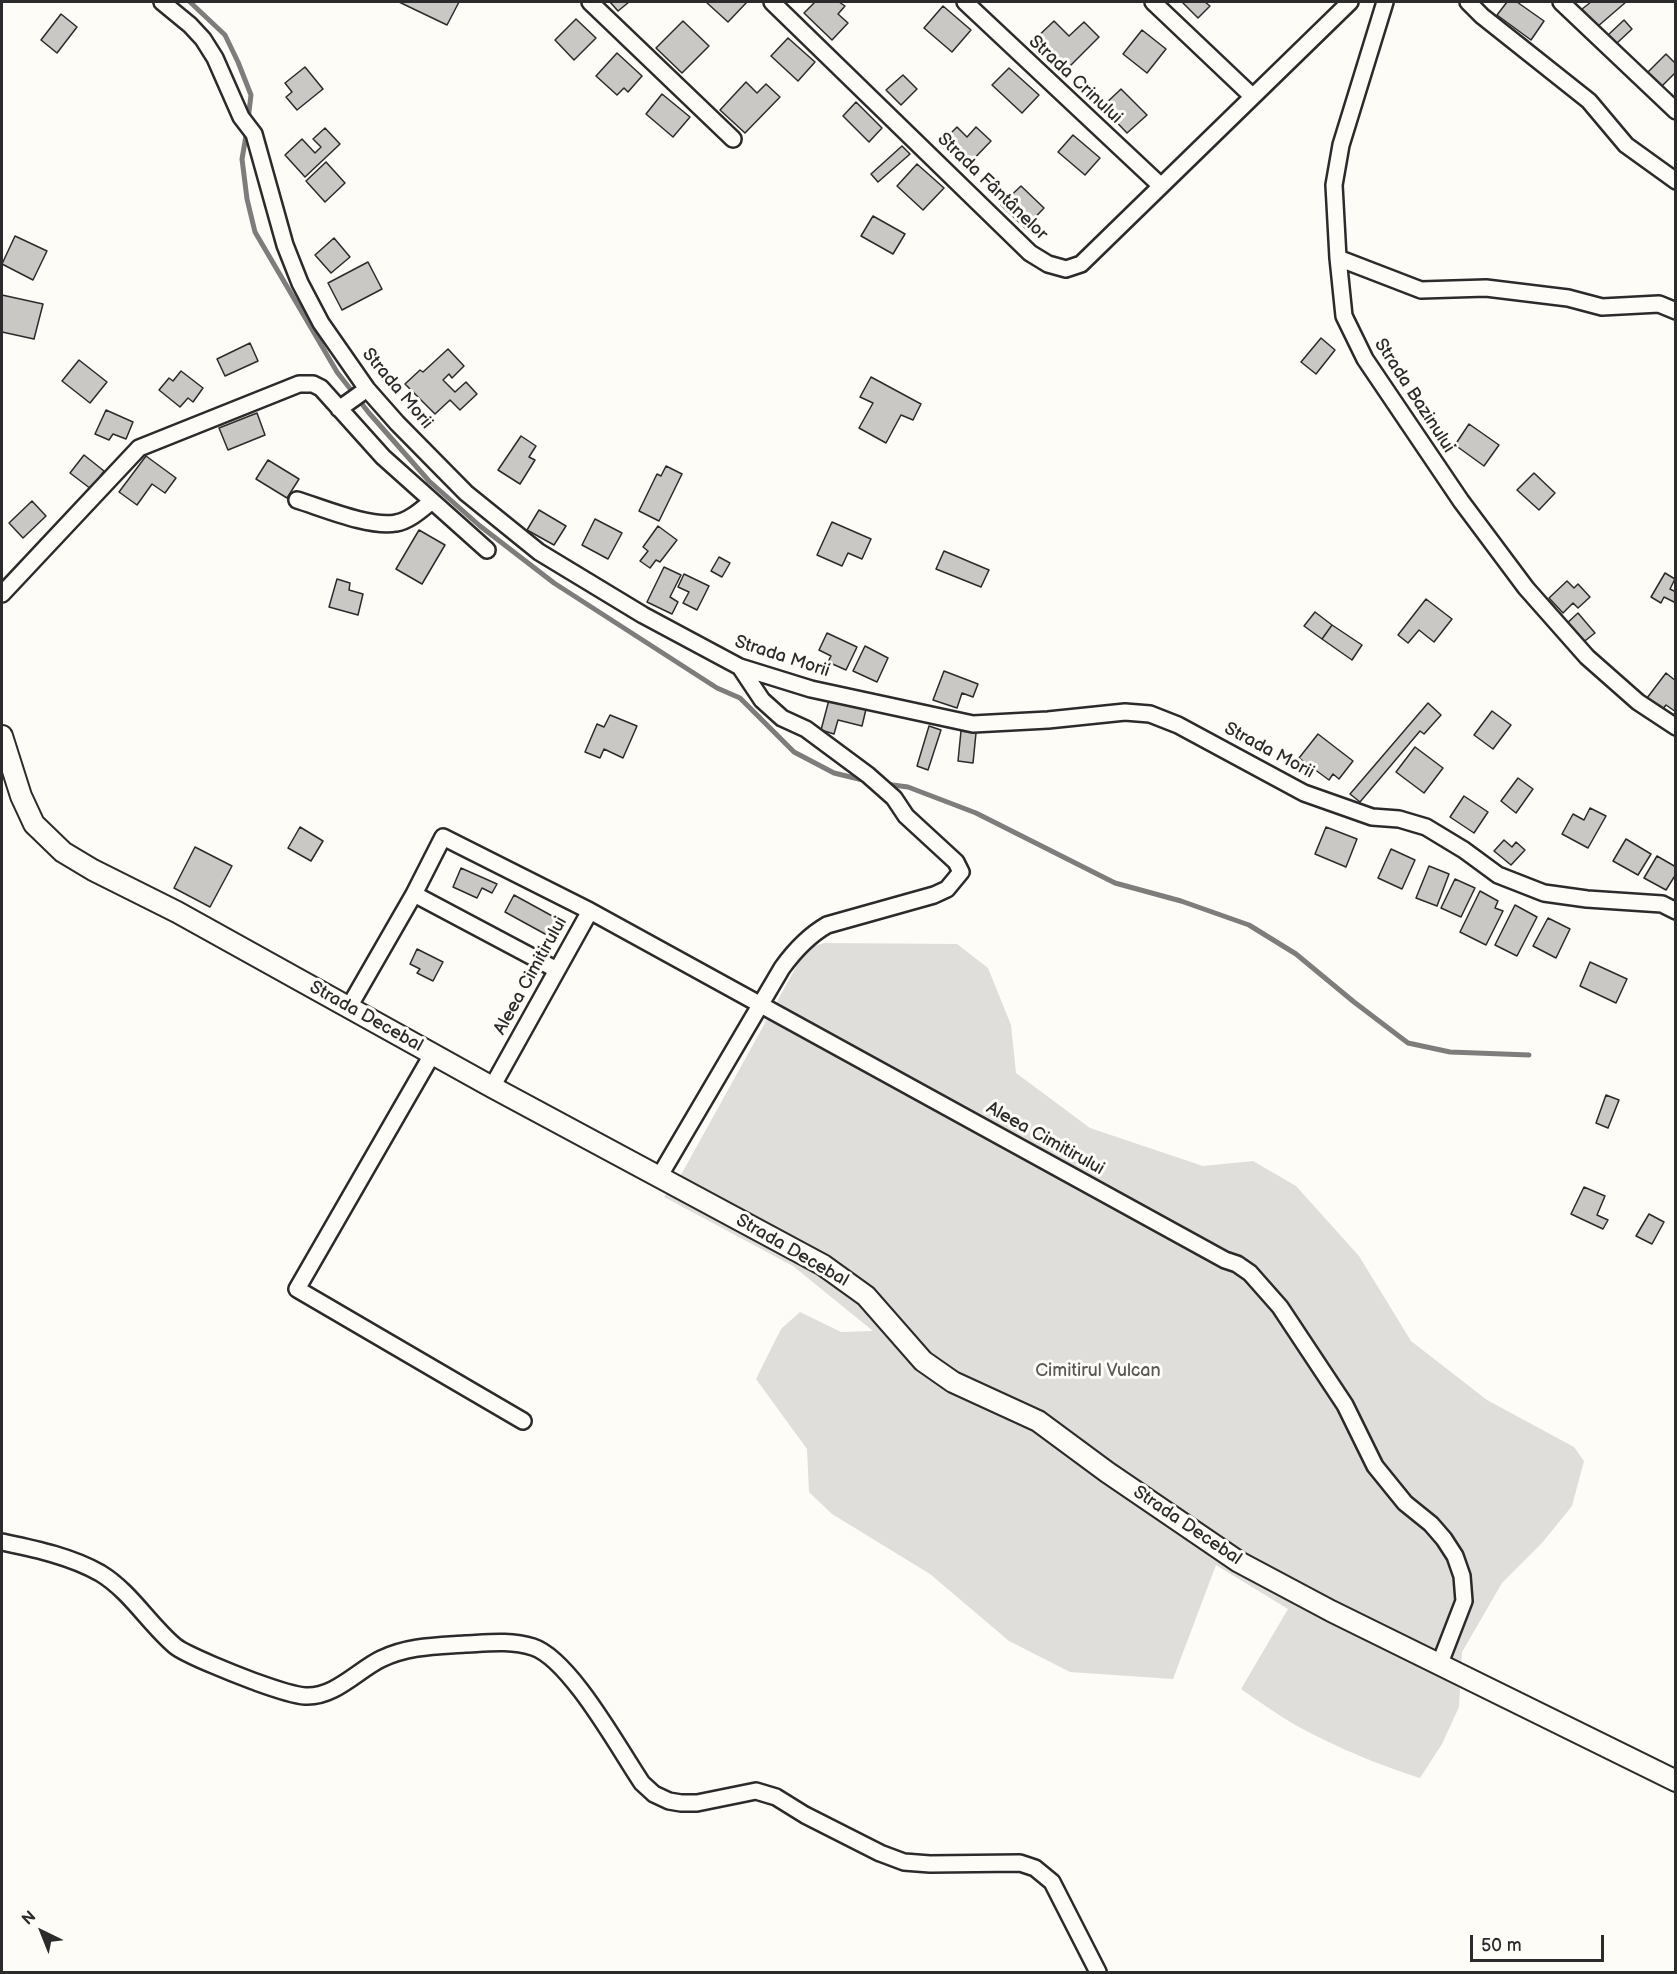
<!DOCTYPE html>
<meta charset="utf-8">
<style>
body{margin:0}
#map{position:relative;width:1677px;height:1974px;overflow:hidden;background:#fdfcf7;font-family:"Balsamiq Sans",sans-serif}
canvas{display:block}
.frame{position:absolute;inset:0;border:3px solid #2b2b2b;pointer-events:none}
.north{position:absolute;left:12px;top:1902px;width:60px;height:60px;-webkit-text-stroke:4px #fdfcf7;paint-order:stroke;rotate:317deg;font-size:16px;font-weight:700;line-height:24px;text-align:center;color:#2b2b2b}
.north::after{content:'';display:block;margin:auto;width:21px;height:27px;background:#2b2b2b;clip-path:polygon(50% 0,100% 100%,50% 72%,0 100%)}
.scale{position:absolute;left:1470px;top:1935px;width:134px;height:27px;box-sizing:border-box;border:3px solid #2b2b2b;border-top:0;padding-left:8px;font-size:18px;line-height:21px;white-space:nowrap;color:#2b2b2b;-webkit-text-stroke:4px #fdfcf7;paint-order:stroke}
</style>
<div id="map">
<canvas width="1677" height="1974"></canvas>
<div class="frame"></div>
<div class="north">N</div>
<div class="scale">50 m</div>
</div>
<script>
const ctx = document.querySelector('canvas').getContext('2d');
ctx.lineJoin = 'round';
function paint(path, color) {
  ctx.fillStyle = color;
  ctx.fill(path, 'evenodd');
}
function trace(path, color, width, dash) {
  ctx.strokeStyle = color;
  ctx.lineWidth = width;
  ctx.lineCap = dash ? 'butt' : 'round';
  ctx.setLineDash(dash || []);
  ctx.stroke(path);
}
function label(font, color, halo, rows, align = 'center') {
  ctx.font = font + ' "Balsamiq Sans",sans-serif';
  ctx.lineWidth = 6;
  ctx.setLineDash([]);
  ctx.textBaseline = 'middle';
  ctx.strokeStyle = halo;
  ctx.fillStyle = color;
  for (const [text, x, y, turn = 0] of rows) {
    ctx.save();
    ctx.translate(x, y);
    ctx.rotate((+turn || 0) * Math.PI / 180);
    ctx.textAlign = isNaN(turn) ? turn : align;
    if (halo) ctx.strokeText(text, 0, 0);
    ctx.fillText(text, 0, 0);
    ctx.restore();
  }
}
paint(new Path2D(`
 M824,943L957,944L988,968L1011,1025L1016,1073L1090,1128L1203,1166L1253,1161L1296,1186L1359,1256L1411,1341L1487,1400L1574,1447L1584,1461L1572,1506L1542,1543L1502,1583L1462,1652L1459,1707L1442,1744L1420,1778C1379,1765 1338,1748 1299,1727C1279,1716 1260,1702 1241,1689L1288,1609L1216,1565L1173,1679L1070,1672L1009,1641L930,1574L832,1514L809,1492L807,1449L756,1379L781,1329L800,1312L841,1332L873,1331L793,1266L664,1197L682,1173L806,949Z`), '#dfdeda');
trace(new Path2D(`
 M190,2L225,35L238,62L251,95L248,120
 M247,130L242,159L247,199L255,232L337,372L369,413L429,481L480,526L554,583L717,688L740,698L794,752L834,773L867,781
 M885,784L908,787L976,813L1115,883L1181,901L1249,925L1296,954L1354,1002L1408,1043L1450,1052L1529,1055`), '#7e7d7b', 5);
const building = new Path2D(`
 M399,2H459L447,25Z
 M610,2H629L618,11Z
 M706,2H747L728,22Z
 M815,2H839L845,6L838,14L848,23L832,40L804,13Z
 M1182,2H1205L1210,6L1198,18Z
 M1507,2H1517L1544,21L1531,40L1497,15Z
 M1591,2H1626L1597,27L1582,9Z
 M943,6L971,30L952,52L924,28Z
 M61,14L77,27L57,53L41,40Z
 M576,19L596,38L574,60L555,40Z
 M1624,20L1632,29L1616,44L1608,35Z
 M683,21L709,46L682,73L656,48Z
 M1054,21L1069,36L1084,22L1099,37L1064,72L1033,41Z
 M1142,30L1166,49L1147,73L1123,54Z
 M788,38L815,62L798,81L771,56Z
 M617,53L642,76L628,92L624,88L617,95L596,76Z
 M1666,54L1676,64V72L1660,88L1646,74Z
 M305,67L323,89L297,110L286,97L292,92L285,83Z
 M1009,68L1039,95L1022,113L992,85Z
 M903,75L917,89L901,105L886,90Z
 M746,82L757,93L766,84L780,97L745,133L720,110Z
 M1121,89L1147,115L1127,133L1102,107Z
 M662,94L690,117L673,137L646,114Z
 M856,102L882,128L869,142L843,116Z
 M957,127L967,137L976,127L991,141L965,168L940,144Z
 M325,128L340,144L305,177L285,155L302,139L315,153L321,147L313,139Z
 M1073,135L1100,158L1085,175L1058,152Z
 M902,146L910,154L878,182L871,174Z
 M326,162L345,183L325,202L306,181Z
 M917,164L944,188L923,210L897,186Z
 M1021,186L1044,208L1025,228L1001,205Z
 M873,216L905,234L893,254L861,236Z
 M15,236L47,251L33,280L2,264Z
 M334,238L350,257L331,273L315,255Z
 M368,262L382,289L342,310L328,283Z
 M2,295L43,304L34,339L2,332Z
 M1321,338L1335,350L1316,374L1301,362Z
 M250,343L258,361L225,376L217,359Z
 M448,349L464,366L452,378L449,374L443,380L455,392L466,382L477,394L460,410L450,400L435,414L405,384L420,370L423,372Z
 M79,360L107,382L90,403L62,381Z
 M181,371L203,388L193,402L188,398L180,407L159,390L169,378L173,381Z
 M871,377L921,404L913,420L901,415L886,443L859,428L873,403L860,397Z
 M106,410L133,422L126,439L113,434L109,440L95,434Z
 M257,413L265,435L228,450L219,428Z
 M1469,424L1499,445L1484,466L1455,445Z
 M521,436L536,446L529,457L535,460L520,484L498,470Z
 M84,455L104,471L91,489L70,473Z
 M146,456L176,478L165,493L152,484L137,505L119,492Z
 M268,460L299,479L287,498L256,479Z
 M666,466L682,474L659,521L639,511L657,474L661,476Z
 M1534,473L1555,493L1539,510L1517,490Z
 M32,501L46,516L23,538L9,523Z
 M539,510L566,526L554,545L527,530Z
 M595,519L622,533L608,559L582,545Z
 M832,522L871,539L862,559L848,553L842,566L817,555Z
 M658,526L677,540L660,562L656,560L650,568L640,561L648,551L643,547Z
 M419,530L445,545L422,584L396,569Z
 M944,551L989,570L981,587L936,569Z
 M719,557L730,563L722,577L711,571Z
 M664,567L681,575L670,597L678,602L672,614L647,602Z
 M1665,573L1675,579L1670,589L1676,592V603L1664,597L1661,603L1651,597Z
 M684,574L709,586L697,610L683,603L689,592L678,587Z
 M337,579L350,583L349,590L363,594L358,615L329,607Z
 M1567,581L1574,588L1578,584L1590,597L1578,608L1573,603L1563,613L1549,598Z
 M1426,599L1452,619L1434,642L1419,630L1408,643L1398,635Z
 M1315,612L1332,625L1322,639L1304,626Z
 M1578,613L1595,633L1581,644L1565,625Z
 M1332,625L1362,645L1352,660L1322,639Z
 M827,633L857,647L846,670L828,662L831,656L819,650Z
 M865,646L888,658L877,682L853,671Z
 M944,671L978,684L973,697L962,693L957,708L933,700Z
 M1666,673L1676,681V712L1666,705L1662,710L1647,698Z
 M830,696L867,705L862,726L838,720L834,734L821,730Z
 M1428,703L1441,715L1424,734L1420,731L1360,802L1350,794Z
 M1492,711L1511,725L1493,749L1474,735Z
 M610,715L637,726L623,758L604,749L600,758L585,752L597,724L604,727Z
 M929,726L941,730L928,770L917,766Z
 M961,731L976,733L973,763L958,761Z
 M1318,734L1353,761L1339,779L1333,774L1329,780L1299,758Z
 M1415,747L1443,768L1424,793L1396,772Z
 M1518,778L1533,789L1516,813L1501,801Z
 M1464,796L1488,812L1474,833L1450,817Z
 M1590,808L1606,816L1588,848L1562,834L1573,814L1584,820Z
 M300,827L323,841L311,861L288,848Z
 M1326,827L1357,839L1346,867L1315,854Z
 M1626,839L1651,854L1638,875L1613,861Z
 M1504,840L1512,847L1516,842L1525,850L1511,865L1494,851Z
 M195,847L232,866L210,907L174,888Z
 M1391,849L1415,860L1402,889L1378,878Z
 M1657,856L1676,867V874L1666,890L1644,878Z
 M1429,866L1449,874L1437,906L1416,898Z
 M461,868L497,884L492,893L482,888L477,898L453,887Z
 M1455,879L1475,888L1461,917L1441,908Z
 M1480,891L1498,901L1495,908L1503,911L1486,945L1460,932Z
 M514,895L565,923L556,940L505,912Z
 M1515,905L1537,917L1517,956L1495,945Z
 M1548,918L1570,929L1556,958L1533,946Z
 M417,949L443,962L433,981L417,973L420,969L410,964Z
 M1590,962L1627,979L1616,1003L1580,986Z
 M1606,1095L1619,1100L1608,1128L1596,1123Z
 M1584,1187L1605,1196L1597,1215L1608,1220L1603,1229L1571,1214Z
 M1649,1214L1664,1222L1652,1244L1636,1236Z`);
paint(building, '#c9c8c4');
trace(building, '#2b2b2b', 1.5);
const minor = new Path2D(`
 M162,2L190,25L203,39L215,58L241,117L254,134L285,245L300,283L321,323L367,389L397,423L466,493L539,552L643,615L740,667L811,689L973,724L1048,720L1125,712L1150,714L1178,725L1304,793L1372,817L1399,819L1426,827L1464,850L1498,875L1544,893L1587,899L1662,904L1676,911
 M590,2L733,139
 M772,2L1030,253L1048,264L1066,269L1081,264L1350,2
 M965,2L1160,185
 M1153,2L1252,96
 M1385,2L1341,145L1334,185L1338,258L1344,316L1365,359L1461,501L1526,588L1587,657L1638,702L1676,727
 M1468,2L1482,16L1589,101L1626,145L1676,181
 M1561,2L1676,111
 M1338,258L1421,290L1486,288L1568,298L1602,307L1659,304L1676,311
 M339,409L367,389
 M297,500C323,508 370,528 396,523C409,521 421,510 432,501
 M2,594L139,448L299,384H313L321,388L383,457L487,550
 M414,894L443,837L590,911
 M349,1007L414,894L557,970
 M433,1053L297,1289L523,1421
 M492,1087L590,911L1225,1260L1237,1264L1250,1273L1280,1307L1345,1405L1375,1466L1405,1503L1431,1524L1444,1539L1455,1556L1462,1576L1464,1601L1440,1663
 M659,1177L782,968C795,950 808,936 827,925L934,895L947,889L961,872L956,862L906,816L894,798L868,775L806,729L782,718L762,700L740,667
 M2,1542C35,1549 70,1556 100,1573C130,1591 149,1624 175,1646C186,1655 237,1675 253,1681C267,1686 291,1695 305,1696C334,1698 358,1670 381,1659C408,1646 436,1646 465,1644C487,1643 511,1640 533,1647C570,1659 619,1749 642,1783L654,1794L669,1801L681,1803H697L756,1791L776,1797L805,1815L880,1853L904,1862L930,1864L1020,1863L1035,1868L1052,1882L1098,1972`);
const tertiary = new Path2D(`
 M2,736L21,796L34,824L63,852L93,870L177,912L492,1087L823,1265L866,1296L923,1361L953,1382L1038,1421L1107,1472L1239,1562L1331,1611L1676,1781`);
trace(minor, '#2b2b2b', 20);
trace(tertiary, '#2b2b2b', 24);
trace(minor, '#fdfcf7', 15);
trace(tertiary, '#fdfcf7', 20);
label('18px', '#2b2b2b', '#fdfcf7', [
 ["Strada Crinului",1075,80,43],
 ["Strada Fântânelor",992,187,44],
 ["Strada Morii",397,389,50],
 ["Strada Bazinului",1414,396,57],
 ["Strada Morii",782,657,18],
 ["Strada Morii",1269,751,28],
 ["Aleea Cimitirului",531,976,-61],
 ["Strada Decebal",366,1017,29],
 ["Aleea Cimitirului",1045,1139,29],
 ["Strada Decebal",792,1251,30],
 ["Strada Decebal",1187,1526,34]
]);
label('18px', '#585857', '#fdfcf7', [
 ["Cimitirul Vulcan",1098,1371]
]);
</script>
